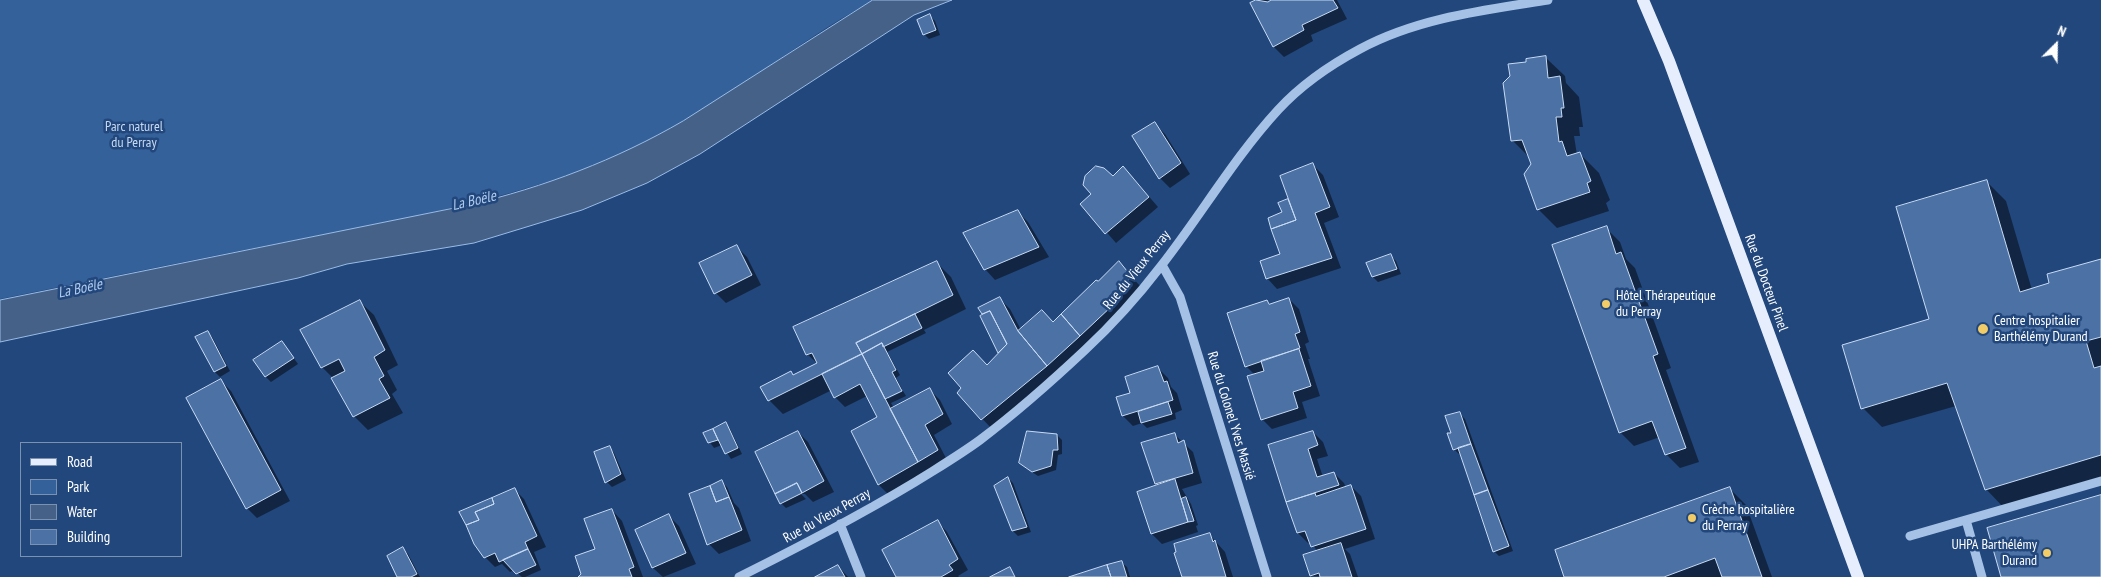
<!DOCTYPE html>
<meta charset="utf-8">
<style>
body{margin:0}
#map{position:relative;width:2101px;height:577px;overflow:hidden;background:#22477c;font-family:"PT Sans Narrow",sans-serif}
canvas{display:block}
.legend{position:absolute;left:20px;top:442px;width:162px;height:115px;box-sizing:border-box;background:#22477c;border:1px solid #7a91b0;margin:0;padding:6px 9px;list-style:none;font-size:15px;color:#fff}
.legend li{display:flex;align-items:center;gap:10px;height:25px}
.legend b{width:25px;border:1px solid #7a91b0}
.north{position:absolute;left:2031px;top:20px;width:50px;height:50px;-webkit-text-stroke:4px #22477c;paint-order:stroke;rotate:23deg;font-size:14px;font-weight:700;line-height:20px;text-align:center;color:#fff}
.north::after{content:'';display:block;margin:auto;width:18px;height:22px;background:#fff;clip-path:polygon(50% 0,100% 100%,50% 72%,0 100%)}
</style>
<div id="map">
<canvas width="2101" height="577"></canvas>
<ul class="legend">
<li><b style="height:6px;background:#e6eefd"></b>Road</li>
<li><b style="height:14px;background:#35619a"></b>Park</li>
<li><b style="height:14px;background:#456188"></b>Water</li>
<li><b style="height:14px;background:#4b71a5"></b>Building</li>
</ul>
<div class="north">N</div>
</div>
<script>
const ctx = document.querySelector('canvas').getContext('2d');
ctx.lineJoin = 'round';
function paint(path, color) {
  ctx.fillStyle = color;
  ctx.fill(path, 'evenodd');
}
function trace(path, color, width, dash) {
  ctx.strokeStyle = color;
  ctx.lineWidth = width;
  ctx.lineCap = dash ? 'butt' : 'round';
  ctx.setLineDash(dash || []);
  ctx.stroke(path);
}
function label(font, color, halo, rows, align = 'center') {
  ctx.font = font + ' "PT Sans Narrow",sans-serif';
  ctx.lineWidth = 5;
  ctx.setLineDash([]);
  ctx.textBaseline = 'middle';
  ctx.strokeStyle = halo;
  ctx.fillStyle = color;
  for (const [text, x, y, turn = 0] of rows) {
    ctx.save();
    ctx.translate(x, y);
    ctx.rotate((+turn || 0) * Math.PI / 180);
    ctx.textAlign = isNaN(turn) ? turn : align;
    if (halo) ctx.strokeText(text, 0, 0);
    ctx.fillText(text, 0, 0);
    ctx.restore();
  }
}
paint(new Path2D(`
 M0,0H874C783,49 705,121 608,160C506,201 399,220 290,241C193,260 97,279 0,299Z`), '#35619a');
const water = new Path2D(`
 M873,0H952L914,15L700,154L647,183L582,210L474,243L347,264L298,278L0,342V300L469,205C544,187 616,160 683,121Z`);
paint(water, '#456188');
trace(water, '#99bce7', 1);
paint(new Path2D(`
 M1258,0H1267L1270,2L1274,0H1337L1347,19L1311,35L1313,41L1284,57L1274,47L1251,3Z
 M930,16L935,21L940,35L929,39L924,34Z
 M1545,57L1565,76L1566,83L1579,97L1583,127H1579L1580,136H1574L1577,155L1580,154L1599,173L1610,200L1606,203L1609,211L1557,228L1538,209L1530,158L1513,141L1528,63Z
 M1155,124L1165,134L1190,174L1170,188L1160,178Z
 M1313,165L1323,175L1339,217L1324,223L1341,268L1277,289L1267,278L1282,254L1284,213L1280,203L1290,199Z
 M1113,178H1133L1158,207L1116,243L1082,204Z
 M1987,182L2006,201L2032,290L2051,284L2101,260V480L2005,509L1986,489L1956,406L1882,427L1863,408L1931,320Z
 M1018,212L1028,222L1049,257L995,280L985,269Z
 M1606,228L1620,242L1626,259L1635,268L1671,368L1666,370L1699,462L1680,468L1666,454L1660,437L1634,446L1620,432Z
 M737,247L747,257L761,285L726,303L716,293Z
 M1391,256L1396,261L1401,274L1378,282L1373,277Z
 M937,263L951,277L966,309L924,330L926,333L887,352L900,375L896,378L902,389L888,396V399L903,391L906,396L891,403L894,408L930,390L940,400L952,424L934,435L947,460L889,495L879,485L853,431L878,418L867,396L845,407L835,397L832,390L783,414L769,400L794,376L818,364L807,354Z
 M1119,263L1141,287L1124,314L992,429L958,393L1000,353L982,316L985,315L980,308L1000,299L1010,309L1021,330L1053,323Z
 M1289,299L1299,309L1309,342L1305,344L1310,359H1308L1320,396L1302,402L1307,418L1272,429L1262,419L1255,375L1246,366L1267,301L1271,305Z
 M360,302L374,315L398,365L387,371L397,390L392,394L403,413L368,430L354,416L333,378L322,367Z
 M207,332L212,337L230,371L220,377L215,372L197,338Z
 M282,342L298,364L271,382L266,377Z
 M1158,368L1168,378L1171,387L1177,393L1182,410L1175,413L1176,419L1147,428L1142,423L1133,426L1123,416Z
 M221,381L231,391L290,501L257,518L247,508Z
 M1460,414L1465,419L1513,551L1499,556L1494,551L1461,453L1459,454L1454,449L1453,433Z
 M725,424L730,429L742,454L731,459L722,445L714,448L704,434Z
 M798,432L808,442L834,492L813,502L805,494H801L806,499L786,508L781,503Z
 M1313,432L1323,442L1328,456L1317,459L1323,477L1334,473L1344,483L1346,488L1351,486L1361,496L1375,539L1345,549L1350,554L1358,577L1311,576L1317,551L1311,542L1308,543L1298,533L1270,446Z
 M1174,434L1193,452L1202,483L1182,489L1191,504L1198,525L1196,526L1198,532L1162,544L1152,534L1138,492L1158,486L1156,483Z
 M1057,435L1062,440V454L1058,455L1056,470L1038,476L1026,468Z
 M609,448L614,453L626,480L612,487L607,482Z
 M1008,478L1013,483L1031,532L1018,536L1013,531L995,487Z
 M722,482L727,487L734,503L739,508L751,541L719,554L709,544Z
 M1729,488L1746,505L1772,577H1566Z
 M514,489L524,499L546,547L534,552L541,570L525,577H522L514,570L510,572L502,564L495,567L485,557Z
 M612,510L622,521L643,577H579L583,575L597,550Z
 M669,516L679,526L696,564L663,577L653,568L637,530Z
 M937,521L947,532L968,570L958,576L959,577H898Z
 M1209,534L1225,552L1233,577H1183Z
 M403,549L408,554L420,577H399Z
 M1121,562L1127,567L1130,577H1074Z
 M838,566L848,577H818Z`), '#0007');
const building = new Path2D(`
 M1256,0L1268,2L1271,0H1333L1338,8L1302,25L1304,30L1273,47L1250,3Z
 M930,14L936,30L923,35L917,20Z
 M1546,56L1548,78L1560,76L1564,108H1561L1562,117H1556L1559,142L1562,141L1567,156L1580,152L1591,181L1587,183L1590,192L1537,210L1524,174L1531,164L1522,140L1511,141L1503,83L1510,76L1508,64L1526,62V59Z
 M1155,122L1181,163L1159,179L1132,136Z
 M1313,163L1330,207L1315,213L1332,258L1266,279L1260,261L1280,254L1271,229L1296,220L1280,176Z
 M1096,166L1104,168L1113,176L1123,166L1149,197L1105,234L1080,204L1091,194L1083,185L1085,176Z
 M1987,180L2020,292L2049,283L2047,274L2101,259V337L2086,341L2094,368L2101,366V455L1985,490L1947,383L1861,409L1842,345L1929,319L1896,207Z
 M1288,199L1296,220L1271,229L1268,218L1282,212L1278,203Z
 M1018,210L1039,247L984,270L963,233Z
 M1607,226L1616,254L1621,252L1658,354L1653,356L1686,448L1665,455L1652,421L1619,433L1552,245Z
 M737,245L752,275L714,294L699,263Z
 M1391,254L1397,269L1372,277L1366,263Z
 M937,261L953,295L856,343L862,354L768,401L760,387L791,371L793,375L817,363L812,353L806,355L793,327Z
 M1119,261L1131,276L1114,304L1080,336L1061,314L1096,280L1098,281Z
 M1000,297L1018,331L1047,366L981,420L957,393L961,388L948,373L973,350L987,365L1007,344L990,311L982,314L978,308Z
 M1289,298L1300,332L1295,334L1300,348L1245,367L1227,313L1267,300L1269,304Z
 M360,300L385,350L374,357L384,376L379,379L390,398L353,417L331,378L345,371L339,359L321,368L300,330Z
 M1042,310L1053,322L1061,314L1080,336L1047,366L1018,331Z
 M990,311L1007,344L998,353L980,316Z
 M915,314L922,328L883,347L882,343L862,354L856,343Z
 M208,331L226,366L214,372L195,337Z
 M282,341L294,358L265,377L253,360Z
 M882,343L896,370L892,372L902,391L885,399L862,354Z
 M1299,349L1311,386L1293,392L1298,408L1261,420L1247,376L1264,371L1261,361Z
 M862,354L918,462L878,485L851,431L877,417L860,384L834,398L822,374Z
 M1158,366L1164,382L1167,381L1173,400L1122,416L1116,397L1130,393L1125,377Z
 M221,379L281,490L246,509L186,398Z
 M930,388L943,414L925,425L938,450L918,462L890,409Z
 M1168,402L1172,414L1141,423L1138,412Z
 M1460,412L1471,444L1453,450L1447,433H1451L1445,416Z
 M726,422L738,448L725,454L713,429Z
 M713,429L718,440L708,443L703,433Z
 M798,431L824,481L802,493L797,483L775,494L755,452Z
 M1027,431L1057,434L1058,450H1053L1051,466L1032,472L1019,463Z
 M1313,431L1318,445L1308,449L1317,477L1334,472L1339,485L1286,502L1268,445Z
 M1175,433L1178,443L1184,440L1193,473L1155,484L1141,443Z
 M1471,444L1488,490L1474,495L1458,448Z
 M610,446L621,474L605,483L594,452Z
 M1008,477L1027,527L1012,531L994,486Z
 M1175,479L1188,522L1151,534L1137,492Z
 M722,480L729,497L716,502L710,486Z
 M797,483L802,493L780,504L775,494Z
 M1351,485L1366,529L1311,547L1305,531L1297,533L1286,502L1315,493L1316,496Z
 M710,486L716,502L729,497L742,530L707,545L689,494Z
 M1730,487L1762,577H1722L1715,558L1664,577H1564L1555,550Z
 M515,488L537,536L525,542L528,549L499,562L495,553L484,558L474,544L466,525L479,520L475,512L494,504L492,498Z
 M1488,490L1509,546L1493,552L1474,495Z
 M2101,495V577H2001L1987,528Z
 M1186,497L1194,521L1188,522L1181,499Z
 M492,498L494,504L475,512L479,520L466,525L459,512Z
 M612,509L634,567L629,569L632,577H578L581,574L575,556L595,549L584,519Z
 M669,514L686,553L652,568L635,530Z
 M938,520L958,559L949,565L953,570L941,577H896L882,550Z
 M1210,533L1213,542L1215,540L1226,577H1182L1174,553L1176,552L1174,544Z
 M1341,543L1352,577H1320L1319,573L1310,576L1303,555Z
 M403,547L417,574L411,577H397L387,556Z
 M528,549L536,565L516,574L503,560Z
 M1122,561L1127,577H1111L1107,565Z
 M838,565L845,577H815Z
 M1107,565L1111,577H1069Z
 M1010,567L1015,577H990Z`);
paint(building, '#4b71a5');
trace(building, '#c8dbf4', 1);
trace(new Path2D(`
 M1162,265L1180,297L1267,577
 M1966,520L1982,577
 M840,524L861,577
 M1910,536L2101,481
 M739,577C805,544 871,510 933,471C949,461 965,451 980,440C1017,412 1052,381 1085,350C1113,324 1138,296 1161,266C1201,215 1234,158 1278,110C1301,85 1330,65 1360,49C1417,18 1485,10 1548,0`), '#a5c1e6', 9);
trace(new Path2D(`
 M1643,0L1669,61L1858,577`), '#e6eefd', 12);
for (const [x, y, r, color] of [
 [1606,304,5,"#f1cc67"],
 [1983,329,6,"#f1cc67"],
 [1692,518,5,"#f1cc67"],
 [2047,553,5,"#f1cc67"]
]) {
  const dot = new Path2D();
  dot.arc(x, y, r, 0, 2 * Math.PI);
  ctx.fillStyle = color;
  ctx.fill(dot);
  trace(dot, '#22477c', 2);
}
label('14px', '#c8dbf4', '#22477c', [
 ["Parc naturel",134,127],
 ["du Perray",134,143]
]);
label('14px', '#fff', '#22477c', [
 ["Rue du Vieux Perray",1137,270,-51],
 ["Rue du Docteur Pinel",1766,283,70],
 ["Rue du Colonel Yves Massié",1231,416,73],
 ["Rue du Vieux Perray",827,516,-29]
]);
label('14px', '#fff', '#22477c', [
 ["Hôtel Thérapeutique",1616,296],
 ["du Perray",1616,312],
 ["Centre hospitalier",1994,321],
 ["Barthélémy Durand",1994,337],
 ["Crèche hospitalière",1702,510],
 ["du Perray",1702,526],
 ["UHPA Barthélémy",2037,545,"right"],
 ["Durand",2037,561,"right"]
], 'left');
label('italic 15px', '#b0cbee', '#22477c', [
 ["La Boële",474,201,-13],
 ["La Boële",80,289,-12]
]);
</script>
